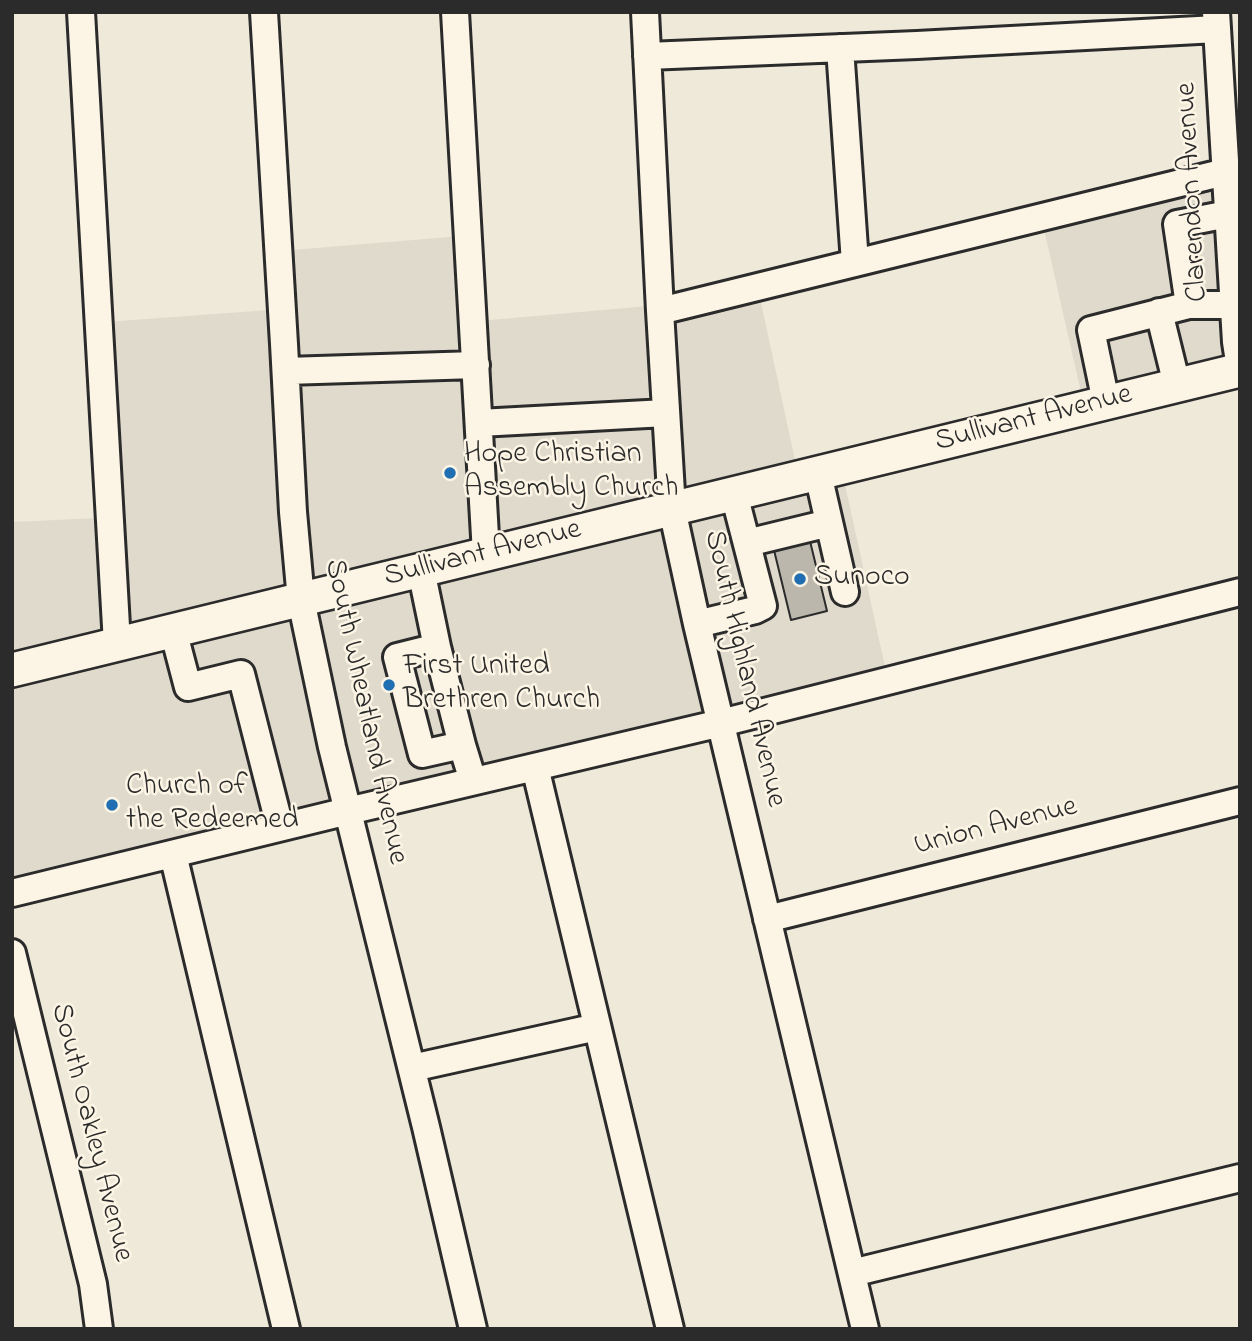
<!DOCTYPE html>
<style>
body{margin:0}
#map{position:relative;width:1252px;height:1341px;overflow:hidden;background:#efe9da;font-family:"Indie Flower",sans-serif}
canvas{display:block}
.frame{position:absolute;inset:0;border:14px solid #2b2b2b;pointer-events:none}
</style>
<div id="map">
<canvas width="1252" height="1341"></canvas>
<div class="frame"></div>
</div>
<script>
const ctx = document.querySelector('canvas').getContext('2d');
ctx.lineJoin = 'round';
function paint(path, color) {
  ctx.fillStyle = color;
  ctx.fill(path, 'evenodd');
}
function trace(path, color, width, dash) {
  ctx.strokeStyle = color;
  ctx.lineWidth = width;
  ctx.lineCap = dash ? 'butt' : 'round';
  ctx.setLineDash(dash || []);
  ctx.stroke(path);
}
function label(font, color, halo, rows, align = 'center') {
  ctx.font = font + ' "Indie Flower",sans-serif';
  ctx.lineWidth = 5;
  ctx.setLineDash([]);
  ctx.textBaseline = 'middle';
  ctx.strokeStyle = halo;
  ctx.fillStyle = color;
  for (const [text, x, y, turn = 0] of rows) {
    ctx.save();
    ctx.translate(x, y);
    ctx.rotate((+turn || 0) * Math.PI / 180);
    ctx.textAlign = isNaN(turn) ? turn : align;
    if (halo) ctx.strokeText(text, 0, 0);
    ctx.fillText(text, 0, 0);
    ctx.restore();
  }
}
paint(new Path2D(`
 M1240,151V366L1083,401L1043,225L1231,176L1230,152Z
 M474,235L479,321L648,306L757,284L798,474L840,462L889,685L12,903V522L99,518L92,323L269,310L267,252Z`), '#e0dacc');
const building = new Path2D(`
 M809,537L827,611L791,620L773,546Z`);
paint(building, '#bcb7ac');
trace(building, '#2b2b2b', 2);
const minor = new Path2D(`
 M81,12L117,644
 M264,12L284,344L293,512L301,600L332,747L426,1127L473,1329
 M455,12L486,554
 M645,12L660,311L672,509L697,624L865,1329
 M1216,12L1236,342L1240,368
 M840,48L855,263
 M647,56L917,45L1217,29
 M1228,214L1177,224L1189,305H1233
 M660,311L1225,172
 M1159,312L1177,385
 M286,371L476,365
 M1106,402L1091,330L1189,305
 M479,423L666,413
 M818,474L845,592
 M747,543L829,523
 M421,570L437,647L397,657L422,754L462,745L473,781
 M697,624L755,610L763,606L734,494
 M173,630L188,687L241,674L280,827
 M437,647L462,745
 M535,767L670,1329
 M173,854L286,1329
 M12,893L348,811L721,723L1240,592
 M767,919L1240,801
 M12,953L93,1284L99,1329
 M412,1068L597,1027
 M852,1273L1240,1178`);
const major = new Path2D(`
 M12,670L1240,370`);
trace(minor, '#2b2b2b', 32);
trace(major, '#2b2b2b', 38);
trace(minor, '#fcf5e5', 26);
trace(major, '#fcf5e5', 33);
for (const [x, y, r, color] of [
 [450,473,7,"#1f6fb2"],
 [800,579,7,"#1f6fb2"],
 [389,685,7,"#1f6fb2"],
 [112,805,7,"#1f6fb2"]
]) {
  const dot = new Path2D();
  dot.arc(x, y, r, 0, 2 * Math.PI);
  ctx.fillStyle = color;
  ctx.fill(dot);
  trace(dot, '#fcf5e5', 2.5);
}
label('30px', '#2b2b2b', '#fcf5e5', [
 ["Clarendon Avenue",1194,192,-93],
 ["Sullivant Avenue",1034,420,-14],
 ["Sullivant Avenue",483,555,-14],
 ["South Highland Avenue",743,669,77],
 ["South Wheatland Avenue",364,712,78],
 ["Union Avenue",996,828,-14],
 ["South Oakley Avenue",90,1133,76]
]);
label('30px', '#2b2b2b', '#fcf5e5', [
 ["Hope Christian",464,456],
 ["Assembly Church",464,490],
 ["Sunoco",814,579],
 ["First United",403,668],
 ["Brethren Church",403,702],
 ["Church of",126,788],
 ["the Redeemed",126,822]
], 'left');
</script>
